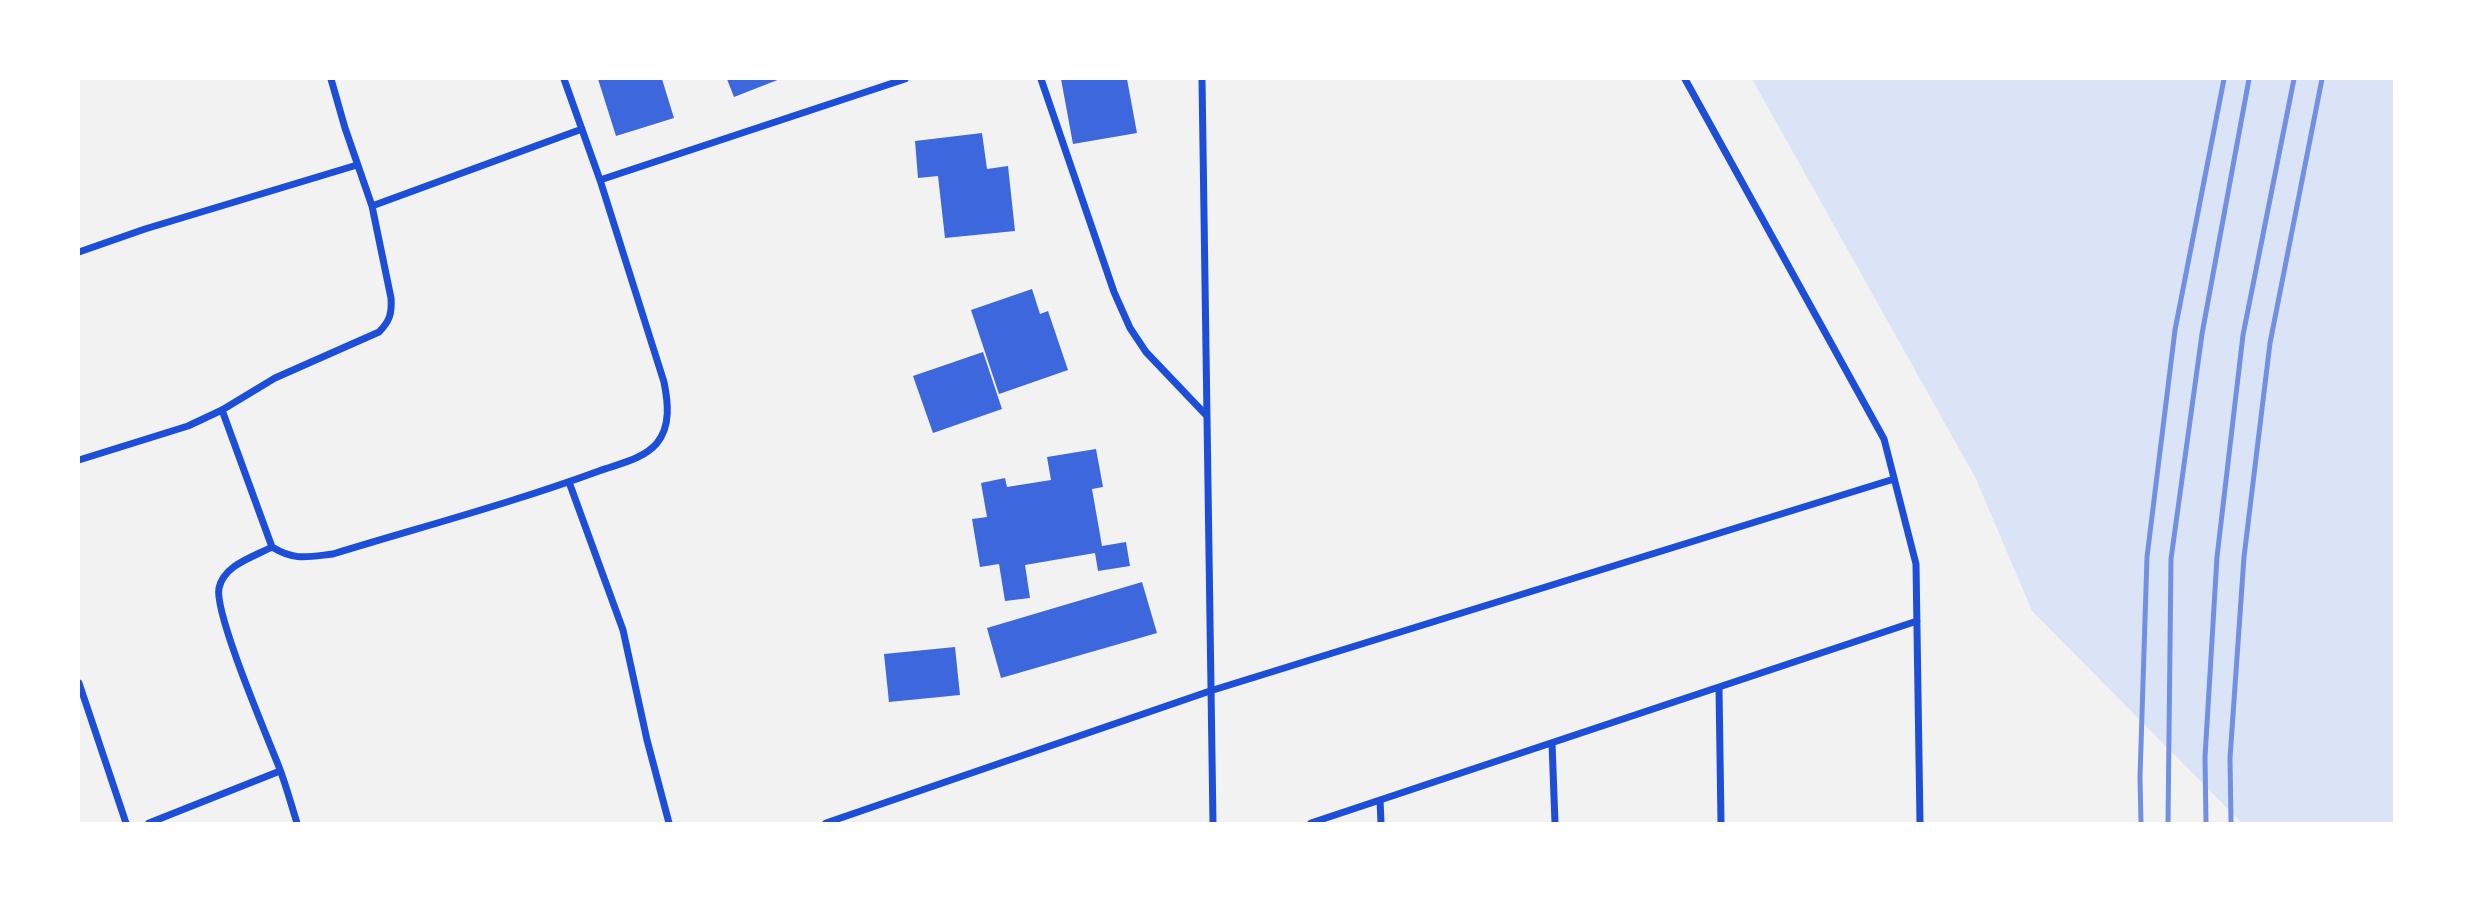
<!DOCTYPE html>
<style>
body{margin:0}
#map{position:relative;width:2473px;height:902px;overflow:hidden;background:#f2f2f2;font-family:Quicksand,sans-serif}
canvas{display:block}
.frame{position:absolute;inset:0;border:80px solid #fff;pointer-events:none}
</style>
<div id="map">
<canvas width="2473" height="902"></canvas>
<div class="frame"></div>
</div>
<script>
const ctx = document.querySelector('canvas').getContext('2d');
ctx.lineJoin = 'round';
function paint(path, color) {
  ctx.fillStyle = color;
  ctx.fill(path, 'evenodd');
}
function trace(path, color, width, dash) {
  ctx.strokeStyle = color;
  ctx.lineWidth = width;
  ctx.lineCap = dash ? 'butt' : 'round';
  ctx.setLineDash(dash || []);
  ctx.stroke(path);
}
paint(new Path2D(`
 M1752,79H2394V823H2242L2032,611L1976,479Z`), '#dbe4f7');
paint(new Path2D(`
 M598,79H662L674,118L616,136Z
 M727,79H780L734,97Z
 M1061,79H1127L1137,133L1073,144Z
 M982,133L987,169L1008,166L1015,231L945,238L938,176L918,178L915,141Z
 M1032,289L1040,314L1048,311L1068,370L999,394L971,310Z
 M983,352L1002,409L933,433L913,376Z
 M1096,449L1103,487L1092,489L1102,546L1126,542L1130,566L1098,571L1095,553L1025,565L1030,598L1005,601L999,564L980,567L972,519L987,517L981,483L1005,478L1007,487L1051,480L1047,457Z
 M1142,582L1157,633L1001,678L987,628Z
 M955,647L960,695L889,702L884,654Z`), '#3d67dc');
trace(new Path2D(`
 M1041,79L1114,292L1130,328L1146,352L1206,415
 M1202,79L1213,823
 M1685,79L1884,439L1916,564L1920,823
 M600,180L905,79
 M372,206L582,129
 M79,252L145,229L357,165
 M222,410L272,547C295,561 307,557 333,554C421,527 512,503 599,471C618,464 644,459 657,443C671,426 668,402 664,382L600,180L564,79
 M79,460L188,426L222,410L275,378L379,332C390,321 392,313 391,298L372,206L345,128L331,79
 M569,482L623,630L647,740L669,823
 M272,547C253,557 224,565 219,588C214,613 267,736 279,767C286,785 291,804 297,823
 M79,683L126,823
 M1719,687L1721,823
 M1552,743L1555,823
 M1380,800L1381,823
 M149,823L280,771
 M826,823L1210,691L1894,479
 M1311,823L1917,621`), '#1d4ed8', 7);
trace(new Path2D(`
 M2141,823L2140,777L2147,557L2175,330L2224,79
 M2168,823L2171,559L2202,334L2249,79
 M2206,823L2205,757L2217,557L2243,335L2294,79
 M2231,823L2230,758L2244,557L2270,343L2322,79`), '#7290e2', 5);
</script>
